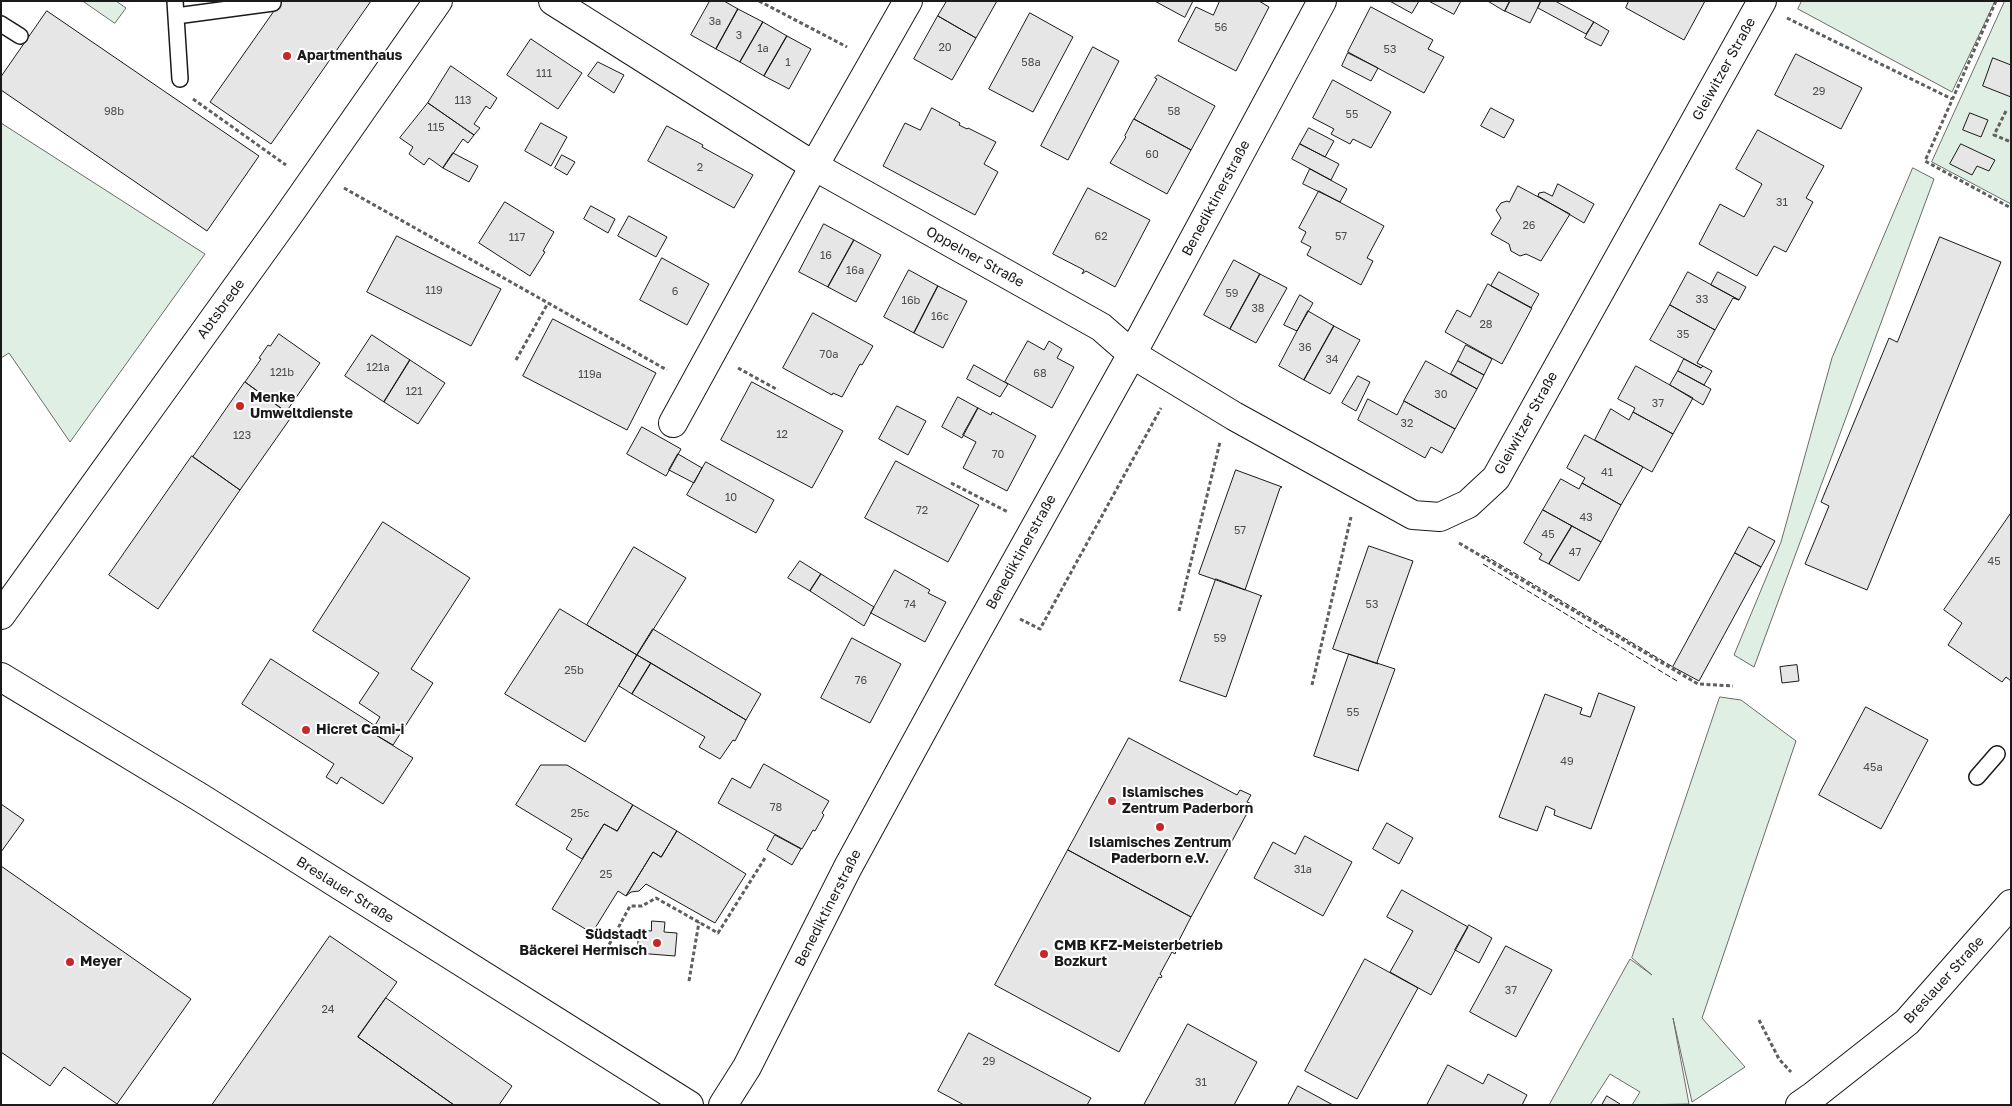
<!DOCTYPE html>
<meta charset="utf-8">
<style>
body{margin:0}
#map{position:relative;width:2012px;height:1106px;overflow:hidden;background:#fff;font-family:"Golos Text",sans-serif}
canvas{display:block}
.frame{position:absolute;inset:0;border:2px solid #1a1a1a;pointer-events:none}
</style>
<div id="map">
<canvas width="2012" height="1106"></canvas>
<div class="frame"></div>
</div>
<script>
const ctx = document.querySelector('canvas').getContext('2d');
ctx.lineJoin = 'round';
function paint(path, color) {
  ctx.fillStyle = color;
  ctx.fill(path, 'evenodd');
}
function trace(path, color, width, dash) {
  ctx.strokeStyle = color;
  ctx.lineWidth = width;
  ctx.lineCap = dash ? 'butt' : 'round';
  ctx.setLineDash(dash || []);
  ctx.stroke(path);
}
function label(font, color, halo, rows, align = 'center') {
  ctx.font = font + ' "Golos Text",sans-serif';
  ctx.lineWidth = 4;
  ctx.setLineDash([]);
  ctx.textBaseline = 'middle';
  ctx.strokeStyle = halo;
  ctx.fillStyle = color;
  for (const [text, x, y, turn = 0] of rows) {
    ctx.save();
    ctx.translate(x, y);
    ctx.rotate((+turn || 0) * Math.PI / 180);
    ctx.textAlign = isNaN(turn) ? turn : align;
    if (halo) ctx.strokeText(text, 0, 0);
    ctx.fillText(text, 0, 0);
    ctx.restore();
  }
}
const green = new Path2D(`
 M83,1H116L126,8L115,23Z
 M1802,1H1995L1952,92L1798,9Z
 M2005,1H2011V204L1932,162Z
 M1,123L205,254L70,442L9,353L1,358Z
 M1913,168L1934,179L1754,667L1734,655L1781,542L1832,358Z
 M1720,697L1741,700L1796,741L1702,1018L1745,1067L1692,1102L1673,1018L1689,1104L1632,1105L1640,1092L1610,1074L1590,1105H1549L1630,959L1652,975L1632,958Z`);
paint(green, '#e0efe3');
trace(green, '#6a6a6a', 1);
const building = new Path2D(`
 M273,1H371L271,144L210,102L274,11Z
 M710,1H724L738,9L716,49L691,35Z
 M947,1H997L976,38L938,16Z
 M1155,1H1193L1185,17Z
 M1220,1H1259L1269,7L1236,71L1178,41L1196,7L1213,15Z
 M1390,1H1419L1412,13Z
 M1429,1H1461L1454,14Z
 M1488,1H1510L1505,11Z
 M1510,1H1541L1530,23L1505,11Z
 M1541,1H1555L1594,22L1586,34L1538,8Z
 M1629,1H1705L1684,40L1626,8Z
 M1371,7L1433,40L1428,49L1444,57L1424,93L1348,52Z
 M738,9L763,22L740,62L716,49Z
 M47,11L259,156L207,231L1,90V77Z
 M1030,13L1073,37L1033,112L989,89Z
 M938,16L976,38L952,80L914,59Z
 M763,22L787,36L764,76L740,62Z
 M1594,22L1609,31L1601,46L1585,38Z
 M787,36L811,49L789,89L764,76Z
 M531,39L582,73L558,109L507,75Z
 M1093,47L1119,61L1068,160L1041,146Z
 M1348,53L1378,68L1371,81L1342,66Z
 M1796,54L1862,88L1841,129L1775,95Z
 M1993,58L2011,65V97L1983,86Z
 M598,62L624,75L614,93L588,76Z
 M451,66L497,98L490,109L486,106L474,124L480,128L474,135L428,103Z
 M1158,75L1215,106L1191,150L1134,119L1157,79L1155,78Z
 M1333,80L1391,112L1371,148L1353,139L1350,144L1331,134L1334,129L1313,118Z
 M428,103L474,135L468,143L463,139L443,168L429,158L424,165L409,154L413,147L400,138Z
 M932,108L960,123L959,125L967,129L968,128L996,142L984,164L998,172L975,215L883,166L905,123L920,130Z
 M1491,108L1514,120L1504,138L1481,126Z
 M1970,113L1988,120L1981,137L1963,130Z
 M1134,119L1191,150L1167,194L1110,163L1126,137L1125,136Z
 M541,123L567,137L551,166L525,151Z
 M667,126L703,145L702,147L753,175L734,208L648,161Z
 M1309,128L1334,141L1325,157L1300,144Z
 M1758,130L1824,166L1806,198L1813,202L1786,252L1774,246L1757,276L1699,244L1720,204L1744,217L1762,184L1736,169Z
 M1300,144L1339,164L1331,180L1292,159Z
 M1961,144L1995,160L1989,171L1977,166L1972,175L1950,164Z
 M453,153L478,166L469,182L443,168Z
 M562,155L575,162L567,175L555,168Z
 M1310,169L1347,189L1340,202L1303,184Z
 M1558,184L1594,204L1584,223L1538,196L1539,193L1544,192L1552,196Z
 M1518,186L1570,214L1541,261L1526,254L1520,256L1511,251L1509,244L1491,234L1501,218L1496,210L1501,203L1507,201L1509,202Z
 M1088,188L1150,220L1115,287L1086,271L1082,274L1084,270L1053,254Z
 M1319,191L1384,226L1367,258L1373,261L1361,285L1307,255L1311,247L1301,242L1306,232L1299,228Z
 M505,202L554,232L543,251L545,252L530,276L479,243Z
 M591,206L615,219L608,233L584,219Z
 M629,216L667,237L656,257L618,236Z
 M824,224L854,240L828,287L799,272Z
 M397,236L501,289L471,346L367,292Z
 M1940,237L2001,262L1867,590L1805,564L1829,506L1821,502L1889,338L1897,342Z
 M854,240L881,255L856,302L828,287Z
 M662,258L709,284L687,325L640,300Z
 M1234,260L1260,274L1230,329L1204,315Z
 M909,270L938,286L914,333L884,317Z
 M1499,272L1539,294L1531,308L1491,286Z
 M1688,272L1739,300L1733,298L1715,330L1670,305Z
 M1718,272L1746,287L1739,300L1711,285Z
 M1260,274L1287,288L1256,343L1230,329Z
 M1488,284L1532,308L1502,364L1445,332L1457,310L1470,317Z
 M938,286L967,301L943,348L914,333Z
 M1300,295L1313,303L1297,331L1284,325Z
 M1670,305L1715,330L1697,363L1703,366L1701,368L1650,340Z
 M1308,311L1334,326L1304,380L1279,366Z
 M813,313L873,346L862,365L860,364L842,397L833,393L832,395L783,368Z
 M553,319L656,373L627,430L523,376Z
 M1334,326L1360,340L1330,394L1304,380Z
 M279,334L320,363L286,412L245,382L261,359L259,358L268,345L270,346Z
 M372,335L410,360L384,402L345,376Z
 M1028,341L1044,350L1049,341L1062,349L1057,358L1074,367L1052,408L1005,382Z
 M1466,345L1492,359L1484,375L1458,361Z
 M1684,359L1701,368L1703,366L1712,371L1704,385L1678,371Z
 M410,360L445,383L418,424L384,402Z
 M1426,361L1477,389L1455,429L1404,401Z
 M1458,361L1484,375L1477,389L1451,374Z
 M974,365L1008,384L1000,397L967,379Z
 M1636,366L1693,398L1673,434L1633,412L1635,408L1618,399Z
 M1678,371L1711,389L1703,405L1670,385Z
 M1358,376L1370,382L1356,411L1342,403Z
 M245,382L292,416L240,490L193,457Z
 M752,382L843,431L812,488L721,440Z
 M958,397L978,408L962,438L942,427Z
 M1368,399L1397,415L1404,401L1455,429L1442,453L1431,447L1425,458L1358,420Z
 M897,406L926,421L908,455L879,439Z
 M978,408L991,415L992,412L1036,436L1007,491L963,468L976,442L963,435Z
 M1611,409L1629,420L1633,412L1673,434L1652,472L1595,440Z
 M642,427L681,449L666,476L627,454Z
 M1585,435L1643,467L1621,505L1582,483L1585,478L1567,468Z
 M678,454L702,468L694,483L669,470Z
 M192,456L240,490L158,609L109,575Z
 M896,461L979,505L948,562L865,518Z
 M706,462L774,500L756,533L687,495Z
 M1236,470L1282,487L1280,488L1245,590L1199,574Z
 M1561,479L1579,489L1582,483L1621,505L1601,542L1543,510Z
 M1543,510L1572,526L1549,564L1539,559L1542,554L1524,543Z
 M2011,513V681L2006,677L2002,682L1948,645L1962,623L1944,610Z
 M383,522L470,578L411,669L433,683L393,745L371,732L380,717L359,703L379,673L313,631Z
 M1572,526L1601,542L1579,581L1549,564Z
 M1749,527L1775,541L1761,567L1735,553Z
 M1369,546L1413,561L1377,662L1378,664L1333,649Z
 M634,547L686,578L637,655L587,625Z
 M1735,553L1761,567L1699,681L1673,667Z
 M800,561L821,574L810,591L788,578Z
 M895,570L930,590L928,593L946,602L925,642L871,613Z
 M821,574L874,607L864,626L810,591Z
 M1216,579L1262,596H1261L1226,697L1180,681Z
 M560,609L637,655L585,742L505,694Z
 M653,629L761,694L746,720L637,655Z
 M852,638L901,664L870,723L821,698Z
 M1349,654L1395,669L1358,770L1359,771L1314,756Z
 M637,655L651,663L632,694L619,686Z
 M271,659L374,725L371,732L413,758L383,804L341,777L337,784L326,777L334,764L242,704Z
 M651,663L746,720L735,741L733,740L720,759L699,747L705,737L632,694Z
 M1797,665L1799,681L1782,683L1780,667Z
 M1599,693L1635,707L1591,829L1554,815L1555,810L1546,806L1537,831L1499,817L1545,694L1582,708L1580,714L1590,717Z
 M1866,707L1928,740L1881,829L1819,795Z
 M1129,738L1237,795L1240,790L1251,795L1247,802L1252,804L1191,917L1068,850Z
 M764,764L829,801L822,813L824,815L815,831L813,830L802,849L718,803L732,778L750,788Z
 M541,765H567L633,805L617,831L604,824L582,859L566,849L572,839L516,805Z
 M1,804L24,820L1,852Z
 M633,805L677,831L661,857L653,852L626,896L618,891L592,933L552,909L604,824L617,831Z
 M1387,823L1413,838L1399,864L1373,849Z
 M677,831L746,874L715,923L646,884L639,891L631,892L626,896L653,852L661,857Z
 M775,835L801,849L792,865L767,850Z
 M1305,836L1352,862L1323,916L1254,878L1273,842L1295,854Z
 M1068,850L1191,917L1174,950L1176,951L1175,954L1172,952L1160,974L1162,976L1161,978L1159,977L1119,1052L995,985Z
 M1,866L191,999L117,1104L64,1067L50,1086L1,1052Z
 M1402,890L1468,927L1431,995L1390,972L1413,931L1387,917Z
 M652,921L665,922L664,932L677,933L675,956L637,953L639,930L651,931Z
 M1469,925L1492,938L1479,963L1455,950Z
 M330,936L397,982L358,1037L454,1105H212Z
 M1506,946L1552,970L1516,1037L1470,1012Z
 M1365,959L1418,988L1357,1099L1305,1071Z
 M386,998L512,1086L499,1105H454L358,1037Z
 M1188,1024L1257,1062L1234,1105H1144Z
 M969,1033L1091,1098L1087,1105H964L938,1091Z
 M1448,1065L1483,1084L1488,1074L1527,1095L1522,1105H1427Z
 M1298,1086L1333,1105H1288Z
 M1607,1096L1620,1104V1105H1602Z`);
paint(building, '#e6e6e6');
trace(building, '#1a1a1a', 1);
const lane = new Path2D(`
 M175,1L180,79
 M176,16L273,3
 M1,24L20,36
 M1977,777L1997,754`);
const street = new Path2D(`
 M553,1L814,166L1101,327L1132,354L1234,416L1413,515L1440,517L1468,504L1496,478L1762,1
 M673,423L814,166L908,1
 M1,615L285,220L438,1
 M1,677L201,798L689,1105
 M723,1105L747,1067L848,867L961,660L1132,354L1322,1
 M1800,1105L1813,1096L1907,1022L2011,904`);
trace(lane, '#1a1a1a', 18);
trace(street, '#1a1a1a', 30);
trace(new Path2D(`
 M759,1L847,47
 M1996,1L1925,161L2011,208
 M1787,18L1952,99
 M193,99L286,165
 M2006,111L1994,135L2011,142
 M344,188L667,370
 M516,360L548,303
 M738,368L778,390
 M951,483L1008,512
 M1459,543L1698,684L1733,686
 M1179,611L1220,442
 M1020,619L1040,629L1161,408
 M1312,685L1351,517
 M603,956L630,906H642L656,898L718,933L765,858
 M689,981L699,922
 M1759,1020L1779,1059L1791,1072`), '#5f5f5f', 3, [4, 2.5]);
trace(lane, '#fff', 15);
trace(street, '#fff', 28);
trace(new Path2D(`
 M1484,555L1673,667
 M1483,564L1677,681`), '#1a1a1a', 1, [6, 2.5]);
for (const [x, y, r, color] of [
 [287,56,5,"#c62828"],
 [240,406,5,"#c62828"],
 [306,730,5,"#c62828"],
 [1112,801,5,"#c62828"],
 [1160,827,5,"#c62828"],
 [657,943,5,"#c62828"],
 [1044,954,5,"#c62828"],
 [70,962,5,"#c62828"]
]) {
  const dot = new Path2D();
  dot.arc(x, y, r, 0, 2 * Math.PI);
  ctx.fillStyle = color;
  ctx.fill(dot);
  trace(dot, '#fff', 2);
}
label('11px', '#4d4d4d', null, [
 ["3a",715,22],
 ["56",1221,28],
 ["3",739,36],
 ["20",945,48],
 ["1a",763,49],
 ["53",1390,50],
 ["1",788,63],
 ["58a",1031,63],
 ["111",544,74],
 ["29",1819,92],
 ["113",463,101],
 ["98b",114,112],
 ["58",1174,112],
 ["55",1352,115],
 ["115",436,128],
 ["60",1152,155],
 ["2",700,168],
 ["31",1782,203],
 ["26",1529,226],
 ["62",1101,237],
 ["57",1341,237],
 ["117",517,238],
 ["16",826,256],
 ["16a",855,271],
 ["119",434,291],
 ["6",675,292],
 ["59",1232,294],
 ["33",1702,300],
 ["16b",911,301],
 ["38",1258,309],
 ["16c",940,317],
 ["28",1486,325],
 ["35",1683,335],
 ["36",1305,348],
 ["70a",829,355],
 ["34",1332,360],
 ["121a",378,368],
 ["121b",282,373],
 ["68",1040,374],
 ["119a",590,375],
 ["121",414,392],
 ["30",1441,395],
 ["37",1658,404],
 ["32",1407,424],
 ["12",782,435],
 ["123",242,436],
 ["70",998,455],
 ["41",1607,473],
 ["10",731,498],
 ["72",922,511],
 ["43",1586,518],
 ["57",1240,531],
 ["45",1548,535],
 ["47",1575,553],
 ["45",1994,562],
 ["74",910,605],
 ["53",1372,605],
 ["59",1220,639],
 ["25b",574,671],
 ["76",861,681],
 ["55",1353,713],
 ["49",1567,762],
 ["45a",1873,768],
 ["78",776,808],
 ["25c",580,814],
 ["31a",1303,870],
 ["25",606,875],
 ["37",1511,991],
 ["24",328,1010],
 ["29",989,1062],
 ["31",1201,1083]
]);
label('bold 14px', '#1a1a1a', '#fff', [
 ["Apartmenthaus",297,56],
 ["Menke",250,398],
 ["Umweltdienste",250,414],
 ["Hicret Cami-i",316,730],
 ["Islamisches",1122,793],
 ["Zentrum Paderborn",1122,809],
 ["Islamisches Zentrum",1160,843,"center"],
 ["Paderborn e.V.",1160,859,"center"],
 ["Südstadt",647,935,"right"],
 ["Bäckerei Hermisch",647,951,"right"],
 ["CMB KFZ-Meisterbetrieb",1054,946],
 ["Bozkurt",1054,962],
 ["Meyer",80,962]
], 'left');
label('14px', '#1a1a1a', '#fff', [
 ["Gleiwitzer Straße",1724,69,-61],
 ["Benediktinerstraße",1216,198,-62],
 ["Oppelner Straße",975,257,29],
 ["Abtsbrede",221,309,-54],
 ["Gleiwitzer Straße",1526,423,-61],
 ["Benediktinerstraße",1021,552,-61],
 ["Breslauer Straße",345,890,32],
 ["Benediktinerstraße",828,908,-63],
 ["Breslauer Straße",1944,980,-48]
]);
</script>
